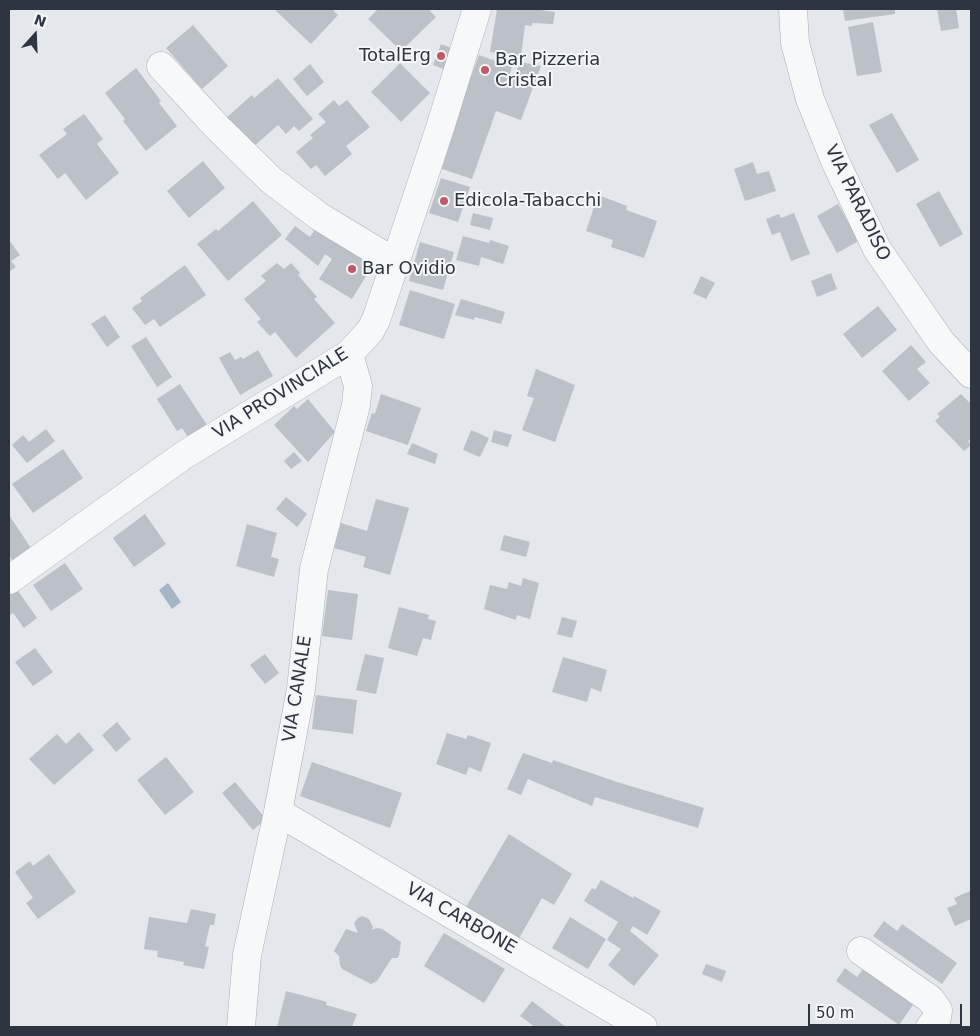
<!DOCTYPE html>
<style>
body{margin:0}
#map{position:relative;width:980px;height:1036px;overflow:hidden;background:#e4e7eb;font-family:"DejaVu Sans",sans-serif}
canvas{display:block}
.frame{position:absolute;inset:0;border:10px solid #2e3541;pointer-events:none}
.north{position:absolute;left:10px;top:10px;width:50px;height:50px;-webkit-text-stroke:4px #f4f6f8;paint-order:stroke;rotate:20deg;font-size:14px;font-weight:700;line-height:20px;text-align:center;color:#2e3541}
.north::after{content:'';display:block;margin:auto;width:18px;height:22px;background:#2e3541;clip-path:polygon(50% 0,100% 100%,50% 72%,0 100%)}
.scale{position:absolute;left:808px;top:1004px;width:154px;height:22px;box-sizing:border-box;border:2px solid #2e3541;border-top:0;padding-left:6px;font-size:15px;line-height:18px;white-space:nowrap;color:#2e3541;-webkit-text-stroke:4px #f4f6f8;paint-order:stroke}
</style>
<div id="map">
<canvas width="980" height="1036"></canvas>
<div class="frame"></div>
<div class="north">N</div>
<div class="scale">50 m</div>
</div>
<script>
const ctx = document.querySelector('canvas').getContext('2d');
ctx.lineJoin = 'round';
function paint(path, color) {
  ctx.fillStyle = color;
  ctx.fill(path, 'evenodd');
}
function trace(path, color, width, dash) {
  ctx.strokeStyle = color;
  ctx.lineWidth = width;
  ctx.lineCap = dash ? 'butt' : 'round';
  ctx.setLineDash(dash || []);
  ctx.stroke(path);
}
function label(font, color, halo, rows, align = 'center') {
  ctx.font = font + ' "DejaVu Sans",sans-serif';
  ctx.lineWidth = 4;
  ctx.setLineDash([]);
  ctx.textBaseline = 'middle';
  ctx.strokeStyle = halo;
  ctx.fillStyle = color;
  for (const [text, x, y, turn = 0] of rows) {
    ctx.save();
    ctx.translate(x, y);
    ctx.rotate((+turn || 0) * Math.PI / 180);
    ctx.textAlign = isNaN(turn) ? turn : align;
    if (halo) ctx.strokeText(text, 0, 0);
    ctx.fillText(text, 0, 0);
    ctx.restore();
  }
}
paint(new Path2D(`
 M168,583L181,602L172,609L159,590Z`), '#a4b5c6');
paint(new Path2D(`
 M278,9H332L338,15L311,44L276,11Z
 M378,9H428L436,17L401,51L368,19Z
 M497,9H533L555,12L553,24L532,23V26L525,25L521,56L490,52Z
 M843,9H895V14L845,21Z
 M937,9H956L959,28L941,31Z
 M873,22L882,72L857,76L848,27Z
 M193,25L228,66L202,89L166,48Z
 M441,44L454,49L446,70L433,65Z
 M479,55L512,67L508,79L513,81L520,62L541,66L521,120L496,111L472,179L442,169L461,104Z
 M400,63L430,93L401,122L371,92Z
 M310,64L324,82L307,96L293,79Z
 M136,68L161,101L159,103L177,126L146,151L123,121L125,119L105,93Z
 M278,78L313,119L299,131L294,126L286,134L278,125L252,148L226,118L252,95L254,98Z
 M334,100L339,106L347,100L370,127L346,146L352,154L325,176L316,165L311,169L296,152L313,138L310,135L326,122L318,114Z
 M892,113L919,160L897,173L869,125Z
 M84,114L103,139L97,144L119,173L86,200L65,173L58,179L39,155L67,134L63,129Z
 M203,161L225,188L189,218L167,191Z
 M753,162L757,174L769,171L776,191L745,201L734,169Z
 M441,178L470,187L458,222L429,213Z
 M939,191L963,234L940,247L916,204Z
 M598,195L627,206L626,210L657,221L644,258L611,247L613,240L586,231Z
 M253,201L282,235L228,281L197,244L216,229L218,231Z
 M838,204L859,241L837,253L817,216Z
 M473,213L493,218L490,230L470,225Z
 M794,213L810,254L791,261L780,232L772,235L766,219L779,214L781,218Z
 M295,226L310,237L316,228L374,263L352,299L319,279L332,259L325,254L318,266L285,239Z
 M463,236L489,243L490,240L509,246L503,264L481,257L479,266L456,260Z
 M9,240L20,255L11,261L16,267L9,272Z
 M420,242L454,252L443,290L409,281Z
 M277,263L284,269L291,263L300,273L298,275L317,297L314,299L335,323L296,358L275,332L270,336L257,322L261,319L244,299L266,281L261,276Z
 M185,265L206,295L160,327L154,319L145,325L132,308L142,301L140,298Z
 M831,273L837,289L817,297L811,281Z
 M701,276L715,283L706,299L693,293Z
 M410,290L455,304L444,339L399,325Z
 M461,299L505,312L501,324L475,317L474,320L455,315Z
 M878,306L897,330L862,358L843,334Z
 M105,315L120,337L107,347L91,324Z
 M146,337L172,377L157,387L131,346Z
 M911,345L926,362L917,369L930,383L909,401L882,371Z
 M258,350L273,376L240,395L219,358L230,352L235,360L241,357L243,359Z
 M536,369L575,385L555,442L522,430L534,398L527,396Z
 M180,384L207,425L188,437L182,428L177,431L157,399Z
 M381,394L421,408L408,445L366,431L372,413L375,414Z
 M961,394L971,404V439L968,441L971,445L964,451L935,421L940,416L937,414Z
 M308,399L335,432L308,462L274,425L294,406L297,409Z
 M46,429L55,441L27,463L12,445L23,435L29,442Z
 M471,430L489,438L480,457L463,450Z
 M494,430L512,435L508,447L491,442Z
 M412,443L438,454L435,464L407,454Z
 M63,449L83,478L33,513L12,484Z
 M294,452L302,461L291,469L284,461Z
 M286,497L307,514L297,527L276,509Z
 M376,499L409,508L390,575L363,567L366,557L334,548L341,523L367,531Z
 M145,514L166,544L134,567L113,538Z
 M9,515L33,551L14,563L9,556Z
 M247,524L277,533L271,557L279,559L274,577L236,566Z
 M504,535L530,542L526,557L500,550Z
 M65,563L83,589L51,611L33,585Z
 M523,578L539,583L530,619L517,615L516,620L484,609L490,585L507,589L509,582L521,586Z
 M16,588L37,618L24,628L13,613L9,616V593Z
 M328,590L358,594L352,640L322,636Z
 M399,607L429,615L428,619L436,621L431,640L423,638L417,656L388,648Z
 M562,617L577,621L572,638L557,634Z
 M35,648L53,672L33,686L15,662Z
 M265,654L279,673L265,684L250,665Z
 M365,654L384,658L376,694L356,690Z
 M563,657L607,670L601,692L591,688L587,702L552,692Z
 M316,695L357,700L353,734L312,729Z
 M117,722L131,739L116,752L102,735Z
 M79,732L94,750L54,785L29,759L57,734L66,744Z
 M447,733L466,739L468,735L491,743L481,772L469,767L466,775L436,764Z
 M523,753L552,763L553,760L617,782L704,808L698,828L595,797L592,806L528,779L521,795L507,789Z
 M166,757L194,792L165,815L137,780Z
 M312,762L402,793L390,828L300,796Z
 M235,782L266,819L253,830L222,793Z
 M509,834L572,874L554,905L542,898L518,940L466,907Z
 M49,854L76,892L38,919L26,903L33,898L15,872L30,861L33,866Z
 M601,880L633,898L634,896L661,911L647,935L633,926L630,931L659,955L634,986L608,965L621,949L607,940L618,922L584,901L592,888L595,890Z
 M970,891L971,894V919L955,926L947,908L957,904L954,898Z
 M191,909L216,914L214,925H210L205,946L209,947L204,969L183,965L184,962L157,957L158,951L144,949L149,917L187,923Z
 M362,916L369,919L373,927L372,930L377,928L382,929L401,942L399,956L397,958H392L377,981L371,984L342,969L340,965L339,956L334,951L346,929L358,933L354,923L358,918Z
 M570,917L606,939L588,969L552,948Z
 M884,921L897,931L902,924L957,963L942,984L873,936Z
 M444,933L505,969L484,1003L424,966Z
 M706,964L726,971L722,982L702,974Z
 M845,968L857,977L863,969L913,1005L899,1025L836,981Z
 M286,991L327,1002L326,1005L357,1014L352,1027H277Z
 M532,1001L566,1027H535L520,1016Z`), '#bcc0c7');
const minor = new Path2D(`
 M793,9L795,43L810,99L835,161L877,249L941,342L971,374
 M161,66L217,127L271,180L320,217L396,263
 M9,580L184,455L349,354L370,331L376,320L440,128L477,9
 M278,812L643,1027
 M861,951L930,999L938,1010L937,1018L930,1027
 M241,1027L247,955L278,812L301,689L314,569L356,405L358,386L349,354`);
trace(minor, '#aaaeb5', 29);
trace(minor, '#f7f8f9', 28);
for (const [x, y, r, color] of [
 [441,56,5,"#c05969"],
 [485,70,5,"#c05969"],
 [444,201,5,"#c05969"],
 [352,269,5,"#c05969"]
]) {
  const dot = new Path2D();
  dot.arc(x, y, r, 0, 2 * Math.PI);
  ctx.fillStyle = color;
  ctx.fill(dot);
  trace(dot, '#f4f6f8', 2);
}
label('18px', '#2e3541', '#f4f6f8', [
 ["TotalErg",431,56,"right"],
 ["Bar Pizzeria",495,60],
 ["Cristal",495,81],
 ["Edicola-Tabacchi",454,201],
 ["Bar Ovidio",362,269]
], 'left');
label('18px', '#2e3541', '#f4f6f8', [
 ["VIA PARADISO",857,203,64],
 ["VIA PROVINCIALE",281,394,-32],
 ["VIA CANALE",298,689,-81],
 ["VIA CARBONE",461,919,30]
]);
</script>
